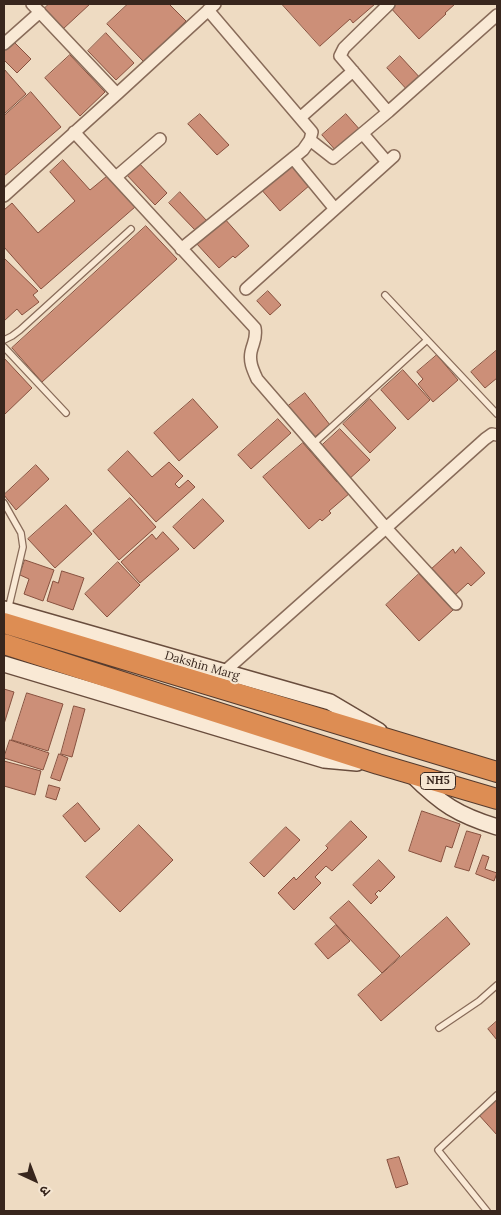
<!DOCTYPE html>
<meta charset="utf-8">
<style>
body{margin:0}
#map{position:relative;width:501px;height:1215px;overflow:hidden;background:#eedbc2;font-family:Lora,"Noto Sans Devanagari",serif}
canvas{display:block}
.frame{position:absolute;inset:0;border:5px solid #38261d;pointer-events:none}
.north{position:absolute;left:10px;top:1155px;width:50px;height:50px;-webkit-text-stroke:4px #f5e6d2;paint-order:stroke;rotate:137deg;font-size:14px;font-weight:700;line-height:20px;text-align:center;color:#38261d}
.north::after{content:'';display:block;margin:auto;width:18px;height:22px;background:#38261d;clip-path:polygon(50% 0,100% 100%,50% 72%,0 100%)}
</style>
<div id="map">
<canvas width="501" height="1215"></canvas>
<div class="frame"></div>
<div class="north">उ</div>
</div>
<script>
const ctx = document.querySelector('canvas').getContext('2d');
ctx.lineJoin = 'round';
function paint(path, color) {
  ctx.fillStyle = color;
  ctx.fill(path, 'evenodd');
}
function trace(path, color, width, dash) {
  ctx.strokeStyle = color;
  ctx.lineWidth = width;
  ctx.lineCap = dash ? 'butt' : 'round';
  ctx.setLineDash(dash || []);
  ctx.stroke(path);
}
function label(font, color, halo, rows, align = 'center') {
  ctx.font = font + ' Lora,serif';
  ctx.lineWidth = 4;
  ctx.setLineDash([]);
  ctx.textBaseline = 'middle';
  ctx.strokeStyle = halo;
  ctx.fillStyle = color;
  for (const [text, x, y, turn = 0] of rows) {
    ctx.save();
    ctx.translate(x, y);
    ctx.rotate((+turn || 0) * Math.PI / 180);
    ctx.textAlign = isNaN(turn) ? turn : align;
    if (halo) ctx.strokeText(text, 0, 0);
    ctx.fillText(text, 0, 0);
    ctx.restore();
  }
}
const building = new Path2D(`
 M49,4H90L63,29L44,9Z
 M128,4H169L186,21L144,62L107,24Z
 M282,4H375L353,23L350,19L320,46Z
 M392,4H455L445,13L446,14L419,39L389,6Z
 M106,33L134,63L116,80L88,51Z
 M13,41L31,59L17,73L4,60V50Z
 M70,55L105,92L80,116L45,78Z
 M400,56L423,81L410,93L387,68Z
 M4,69L26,94L4,114Z
 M31,92L61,127L4,176V116Z
 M200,114L229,145L217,155L188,124Z
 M346,114L361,131L337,152L322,135Z
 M63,160L90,190L107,176L135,207L41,289L4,247V210L12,203L38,233L75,201L50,172Z
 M138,162L167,193L155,205L125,173Z
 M290,162L310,185L280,211L260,188Z
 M180,192L207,221L196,231L169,203Z
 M224,218L249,246L235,258L233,256L219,268L196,243Z
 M146,226L177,259L42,382L12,348Z
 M4,258L38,291L33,295L39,302L22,315L17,309L4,321Z
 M268,291L281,305L270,315L257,301Z
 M497,350V378L485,388L471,372Z
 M437,355L458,380L433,402L418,384L423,379L417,372Z
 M4,358L32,388L4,415Z
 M403,370L430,400L408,420L381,390Z
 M305,393L330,425L312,439L287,407Z
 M193,399L218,427L179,461L154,433Z
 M370,399L396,428L370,453L343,424Z
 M278,419L291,433L251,469L238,455Z
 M340,429L370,460L347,481L318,449Z
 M303,443L337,482L339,480L350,493L329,511L331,513L322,521L320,519L309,529L263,477Z
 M128,451L152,477L169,462L183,476L175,484L179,488L188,480L195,487L156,522L108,470Z
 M36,465L49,479L16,510L4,495Z
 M130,498L156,527L119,560L93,531Z
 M203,499L224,521L194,549L173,527Z
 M66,505L92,534L55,568L28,539Z
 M163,532L179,549L140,583L121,562L152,534L156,539Z
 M461,547L485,573L471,586L468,583L454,596L430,570L453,549L455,553Z
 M25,560L54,570L43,601L24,594L29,579L20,575Z
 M118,562L140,585L107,617L85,594Z
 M62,571L84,578L73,610L47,601L53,581L58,583Z
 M419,574L453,610L419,641L386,605Z
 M4,689L14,692L4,724Z
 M27,693L63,704L48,751L12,740Z
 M74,706L85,709L72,757L61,754Z
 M10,740L49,753L43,770L4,758Z
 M59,754L68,758L60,781L51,778Z
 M4,761L41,771L35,795L4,786Z
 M49,785L60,788L56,800L46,797Z
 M78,803L100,829L85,842L63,816Z
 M422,811L460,824L452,848L446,846L441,862L409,851Z
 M351,821L367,837L332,871L326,866L315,877L321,883L294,910L278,893L294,877L296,880L328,848L326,846Z
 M139,825L173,860L120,912L86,877Z
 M286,827L300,840L264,877L250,863Z
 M467,831L481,835L469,871L455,867Z
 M483,855L489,857L485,869L497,873L494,881L476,874Z
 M379,860L395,877L380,892L379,890L375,894L378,897L371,904L353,885Z
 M349,901L400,956L382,973L330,918Z
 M447,917L470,944L381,1021L358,995Z
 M336,925L350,941L328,959L315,944Z
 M497,1021V1040L488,1029Z
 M497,1096V1135L478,1114Z
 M399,1157L408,1184L396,1188L387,1160Z`);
paint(building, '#cc8f78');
trace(building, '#87513f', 1);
const lane = new Path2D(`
 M385,295L497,414
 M4,340L12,336L20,330L131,229
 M4,347L66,413
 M313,444L427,340
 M4,503L21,533L23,547L8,610
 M439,1028L479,1001L497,985
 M487,1211L438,1150L497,1095`);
const street = new Path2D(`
 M4,44L40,12
 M117,94L215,4
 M388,112L340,56L344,48L389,4
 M301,117L353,71
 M74,132L255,328C257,339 253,342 251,352C249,362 253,370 257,379L386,528L456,604
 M363,134L387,162
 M310,140L333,158L388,112L497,15
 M293,158L335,209
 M116,177L160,139
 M4,196L117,94L32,4
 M181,249L303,150L310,140L312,132L208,10
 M246,289L394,156
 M224,672L386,528L485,439L492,434L497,435`);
const secondary = new Path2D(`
 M4,609L330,702L379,731
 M4,664L324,760L357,763
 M412,775C441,804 458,815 497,827`);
const highway = new Path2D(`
 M4,623L497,772
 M4,644L378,764L497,799`);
trace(lane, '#886b59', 8);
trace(street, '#886b59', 14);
trace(secondary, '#694d3d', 18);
trace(highway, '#553b2e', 22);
trace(lane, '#f9e9d5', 5.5);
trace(street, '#f9e9d5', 11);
trace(secondary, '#f9e9d5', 15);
trace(highway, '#dd8d53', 20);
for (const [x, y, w] of [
 [438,781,35]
]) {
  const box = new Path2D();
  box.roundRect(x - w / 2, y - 8.5, w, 17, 4);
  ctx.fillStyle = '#f5e6d2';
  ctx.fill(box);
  trace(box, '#38261d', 1);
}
label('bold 11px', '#38261d', null, [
 ["NH5",438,781]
]);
label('12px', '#38261d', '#f5e6d2', [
 ["Dakshin Marg",202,666,16]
]);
</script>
